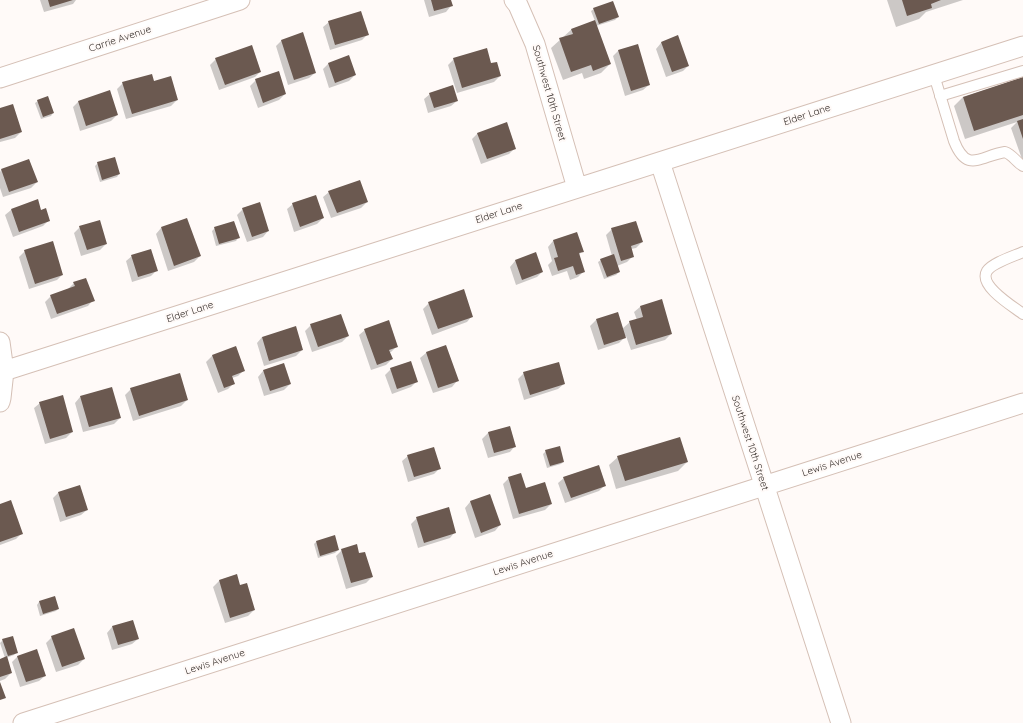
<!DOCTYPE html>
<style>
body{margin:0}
canvas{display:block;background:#fffaf8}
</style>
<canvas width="1023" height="723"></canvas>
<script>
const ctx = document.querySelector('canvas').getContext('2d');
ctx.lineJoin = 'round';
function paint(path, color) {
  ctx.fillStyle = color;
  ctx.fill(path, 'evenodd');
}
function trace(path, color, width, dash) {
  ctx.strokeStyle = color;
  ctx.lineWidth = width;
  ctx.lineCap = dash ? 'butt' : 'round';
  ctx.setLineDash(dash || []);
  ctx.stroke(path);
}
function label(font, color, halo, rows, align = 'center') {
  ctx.font = font + ' Quicksand,sans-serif';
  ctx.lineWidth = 4;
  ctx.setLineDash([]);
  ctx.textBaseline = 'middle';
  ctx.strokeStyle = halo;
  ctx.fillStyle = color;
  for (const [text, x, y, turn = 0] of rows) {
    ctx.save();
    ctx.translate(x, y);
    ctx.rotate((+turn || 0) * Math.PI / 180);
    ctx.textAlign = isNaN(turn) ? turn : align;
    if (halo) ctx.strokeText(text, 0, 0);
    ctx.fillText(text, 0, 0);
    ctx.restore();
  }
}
paint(new Path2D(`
 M40,0H76L73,4L44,12Z
 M424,0H450L451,6L446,12L429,17Z
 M887,0H963L926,12L919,19L896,27Z
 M594,9L618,17L615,20L596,26L610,64L601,73L584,79L582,73L563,80L551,48L572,29L595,21L591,11Z
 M329,22L368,34L362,40L330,50L323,27Z
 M678,37L688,66L683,71L666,77L656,49L661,43Z
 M282,40L315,73L309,78L288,85L276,46Z
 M619,50L649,85L643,90L625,96L613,56Z
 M216,59L260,72L255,77L219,90L210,65Z
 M454,59L490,64L500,76L494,82L457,93L448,65Z
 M328,64L355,75L349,81L329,88L323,69Z
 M1023,78V162L1011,128L1017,122L965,139L954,106L963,97Z
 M256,80L285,94L279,100L258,108L250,86Z
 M153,82L177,100L171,106L126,119L117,89L123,83Z
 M430,94L457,101L451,106L428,113L424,99Z
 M38,101L53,113L51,116L41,119L35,103Z
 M78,102L117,115L111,121L80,131L73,107Z
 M0,109L21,132L15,138L0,142Z
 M478,133L515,148L509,154L481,164L472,139Z
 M29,160L37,182L31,188L3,197L0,188V172L1,170Z
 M98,163L119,174L117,177L100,182L95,166Z
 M329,192L367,202L361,208L331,218L323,197Z
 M293,204L323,218L317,224L294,232L287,209Z
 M243,209L268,231L263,237L247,242L237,215Z
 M11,210L41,211L49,220L43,226L13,237L5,215Z
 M80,227L106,244L100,250L81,256L74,233Z
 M161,228L200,256L194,262L168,271L156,234Z
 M215,228L238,238L236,241L216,246L212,231Z
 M612,229L642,242L636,248L631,249L633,256L627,262L617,266L619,272L616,275L604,279L598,262L601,260L612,256L606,235Z
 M553,241L582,251L579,255L584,271L578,277L570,280L567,271L552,276L548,265L552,261L548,247Z
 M25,251L62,275L57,280L29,289L19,257Z
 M132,256L156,271L151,276L132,282L126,261Z
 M515,261L542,272L537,277L516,285L510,267Z
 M74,283L93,300L88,306L51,319L45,302L51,296L68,289Z
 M661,300L671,334L665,340L631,350L626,336L619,343L598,350L590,326L596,320L622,329L630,322L637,320L634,312L640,307Z
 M429,303L472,316L467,322L432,335L423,309Z
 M311,325L348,336L342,342L312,352L305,331Z
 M365,330L397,346L391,352L389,353L392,359L386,365L371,370L359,335Z
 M262,337L302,350L296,356L264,366L257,343Z
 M445,346L457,381L452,387L433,393L420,358L426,353Z
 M236,347L244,370L238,376L232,378L234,383L228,389L218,393L206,362L212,356Z
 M391,369L417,381L411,387L392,394L385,375Z
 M263,371L290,384L284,390L264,396L258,377Z
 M524,373L564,384L558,389L524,400L518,379Z
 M131,389L187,400L181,406L133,421L125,395Z
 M80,397L120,418L114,424L83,432L75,403Z
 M40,403L72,432L66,438L45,444L34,408Z
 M510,427L515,446L510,452L488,458L482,439L488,433Z
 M546,451L563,462L561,464L547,468L543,454Z
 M408,456L440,468L434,474L408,482L402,461Z
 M618,457L687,462L678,471L616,489L609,465Z
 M509,478L551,504L545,510L513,519L503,484Z
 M564,478L605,485L599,491L565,503L558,483Z
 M58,493L87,510L81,515L60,522L53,498Z
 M490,495L500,525L495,531L475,538L465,508L470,502Z
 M0,505L22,533L16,539L0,545Z
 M417,518L455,532L450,538L418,548L411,524Z
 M316,542L338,550L335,553L318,558L314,544Z
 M342,550L372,577L366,583L346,589L336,556Z
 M236,576L240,586L254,610L248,616L225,623L213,587L219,581Z
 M55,597L58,609L56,611L40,616L37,605L39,602Z
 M112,627L138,639L132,644L112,650L107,633Z
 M52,637L84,659L78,665L56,672L46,643Z
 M3,640L17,652L14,655L6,658L11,673L5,679L0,681V660L5,658L0,643Z
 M18,656L45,676L39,681L20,687L12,662Z`), '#0003');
paint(new Path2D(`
 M48,0H73L50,7Z
 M431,0H451L453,6L434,11Z
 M902,0H941L931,4L932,8L907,16Z
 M613,1L619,17L599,24L593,8Z
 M361,11L369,35L335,45L328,21Z
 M595,20L611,64L593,71L591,65L571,72L559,38L573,34L571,29Z
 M303,32L316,73L294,80L281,40Z
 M678,35L689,66L672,72L661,42Z
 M638,44L650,85L631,91L618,50Z
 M252,45L261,72L225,85L215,58Z
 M487,48L491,63L497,62L501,76L462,88L453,58Z
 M349,55L356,75L335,83L328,63Z
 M279,71L286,94L263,103L255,79Z
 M152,74L154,81L171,76L178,100L132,114L122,82Z
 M1023,77V115L974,131L963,97Z
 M453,85L458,101L434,108L429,93Z
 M110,90L118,115L86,126L78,101Z
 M48,96L54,113L43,117L37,100Z
 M13,104L22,132L0,139V108Z
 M1023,119V139L1017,121Z
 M507,122L516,149L487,159L477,133Z
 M115,157L120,174L102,180L97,162Z
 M29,159L38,182L9,192L1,169Z
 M360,180L368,202L337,213L328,191Z
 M316,195L324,218L300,227L292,203Z
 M38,199L41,210L46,208L50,221L19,232L11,209Z
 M260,202L269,231L252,237L242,208Z
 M187,218L201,256L174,266L161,227Z
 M100,220L107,244L87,250L79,226Z
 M234,221L240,238L219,244L214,227Z
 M636,221L643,242L631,246L634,257L621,261L611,228Z
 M577,232L584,252L579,253L585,272L576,275L573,266L558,271L554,258L558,257L553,240Z
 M53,241L63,275L35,284L24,250Z
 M151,249L158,271L138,277L131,255Z
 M536,252L543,272L522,280L515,260Z
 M614,254L620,272L607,277L600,259Z
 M86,278L95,301L57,314L50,295L75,286L73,282Z
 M464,289L473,317L438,329L428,302Z
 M662,299L672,334L636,345L629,321L643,317L640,306Z
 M618,312L626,338L604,345L596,319Z
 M341,314L349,336L318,347L310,324Z
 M389,320L398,347L389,350L393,359L377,365L364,329Z
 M296,326L303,350L269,361L262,337Z
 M446,345L459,381L438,388L426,352Z
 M236,346L245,371L232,376L235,384L224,388L212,355Z
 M411,361L418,382L397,389L390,368Z
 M559,362L565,384L530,395L523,372Z
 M284,363L291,384L270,391L263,370Z
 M180,373L188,400L139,416L130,388Z
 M112,387L121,418L89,427L80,396Z
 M63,395L73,432L50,439L39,402Z
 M510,426L516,447L494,453L488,432Z
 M680,437L688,462L625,481L617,456Z
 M560,446L564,462L550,466L545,450Z
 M434,447L441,469L414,477L407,455Z
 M599,465L606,486L571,498L563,477Z
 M521,473L526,488L545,482L552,504L519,514L508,477Z
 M80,485L88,510L66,517L58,492Z
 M490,494L501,525L481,533L470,501Z
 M11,500L23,534L0,542V504Z
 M449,507L456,533L424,543L416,517Z
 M335,535L339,550L320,556L316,541Z
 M357,544L359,553L365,552L373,577L351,583L341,549Z
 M237,574L240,585L247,583L255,610L230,618L219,580Z
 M55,596L59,609L43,614L39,601Z
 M133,620L139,639L118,645L112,626Z
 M74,628L85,659L62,667L51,636Z
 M13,636L18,653L8,656L2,639Z
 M37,649L46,676L26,682L17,656Z
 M7,656L12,673L0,677V659Z
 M0,682L6,698L0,700Z`), '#6b5950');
const service = new Path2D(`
 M934,75L954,141C967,174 980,156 1005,152C1013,155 1016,162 1023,166
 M940,96L1023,71
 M1023,252C1014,256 992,263 987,271C978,286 1014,307 1023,314`);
const minor = new Path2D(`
 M514,0L518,5L535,44L577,188
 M0,78L240,0
 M660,162L841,723
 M0,342L4,371
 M0,402L1,398L4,371L1023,46
 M23,723L1023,403`);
trace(service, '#d5c0b6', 12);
trace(minor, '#d5c0b6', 21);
trace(service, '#fff', 10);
trace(minor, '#fff', 19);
label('10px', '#39312d', '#fffaf8', [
 ["Carrie Avenue",120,39,-18],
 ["Southwest 10th Street",549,93,74],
 ["Elder Lane",807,115,-18],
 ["Elder Lane",499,213,-18],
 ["Elder Lane",190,312,-18],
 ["Southwest 10th Street",750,443,72],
 ["Lewis Avenue",832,464,-18],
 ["Lewis Avenue",523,563,-18],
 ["Lewis Avenue",215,662,-18]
]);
</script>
